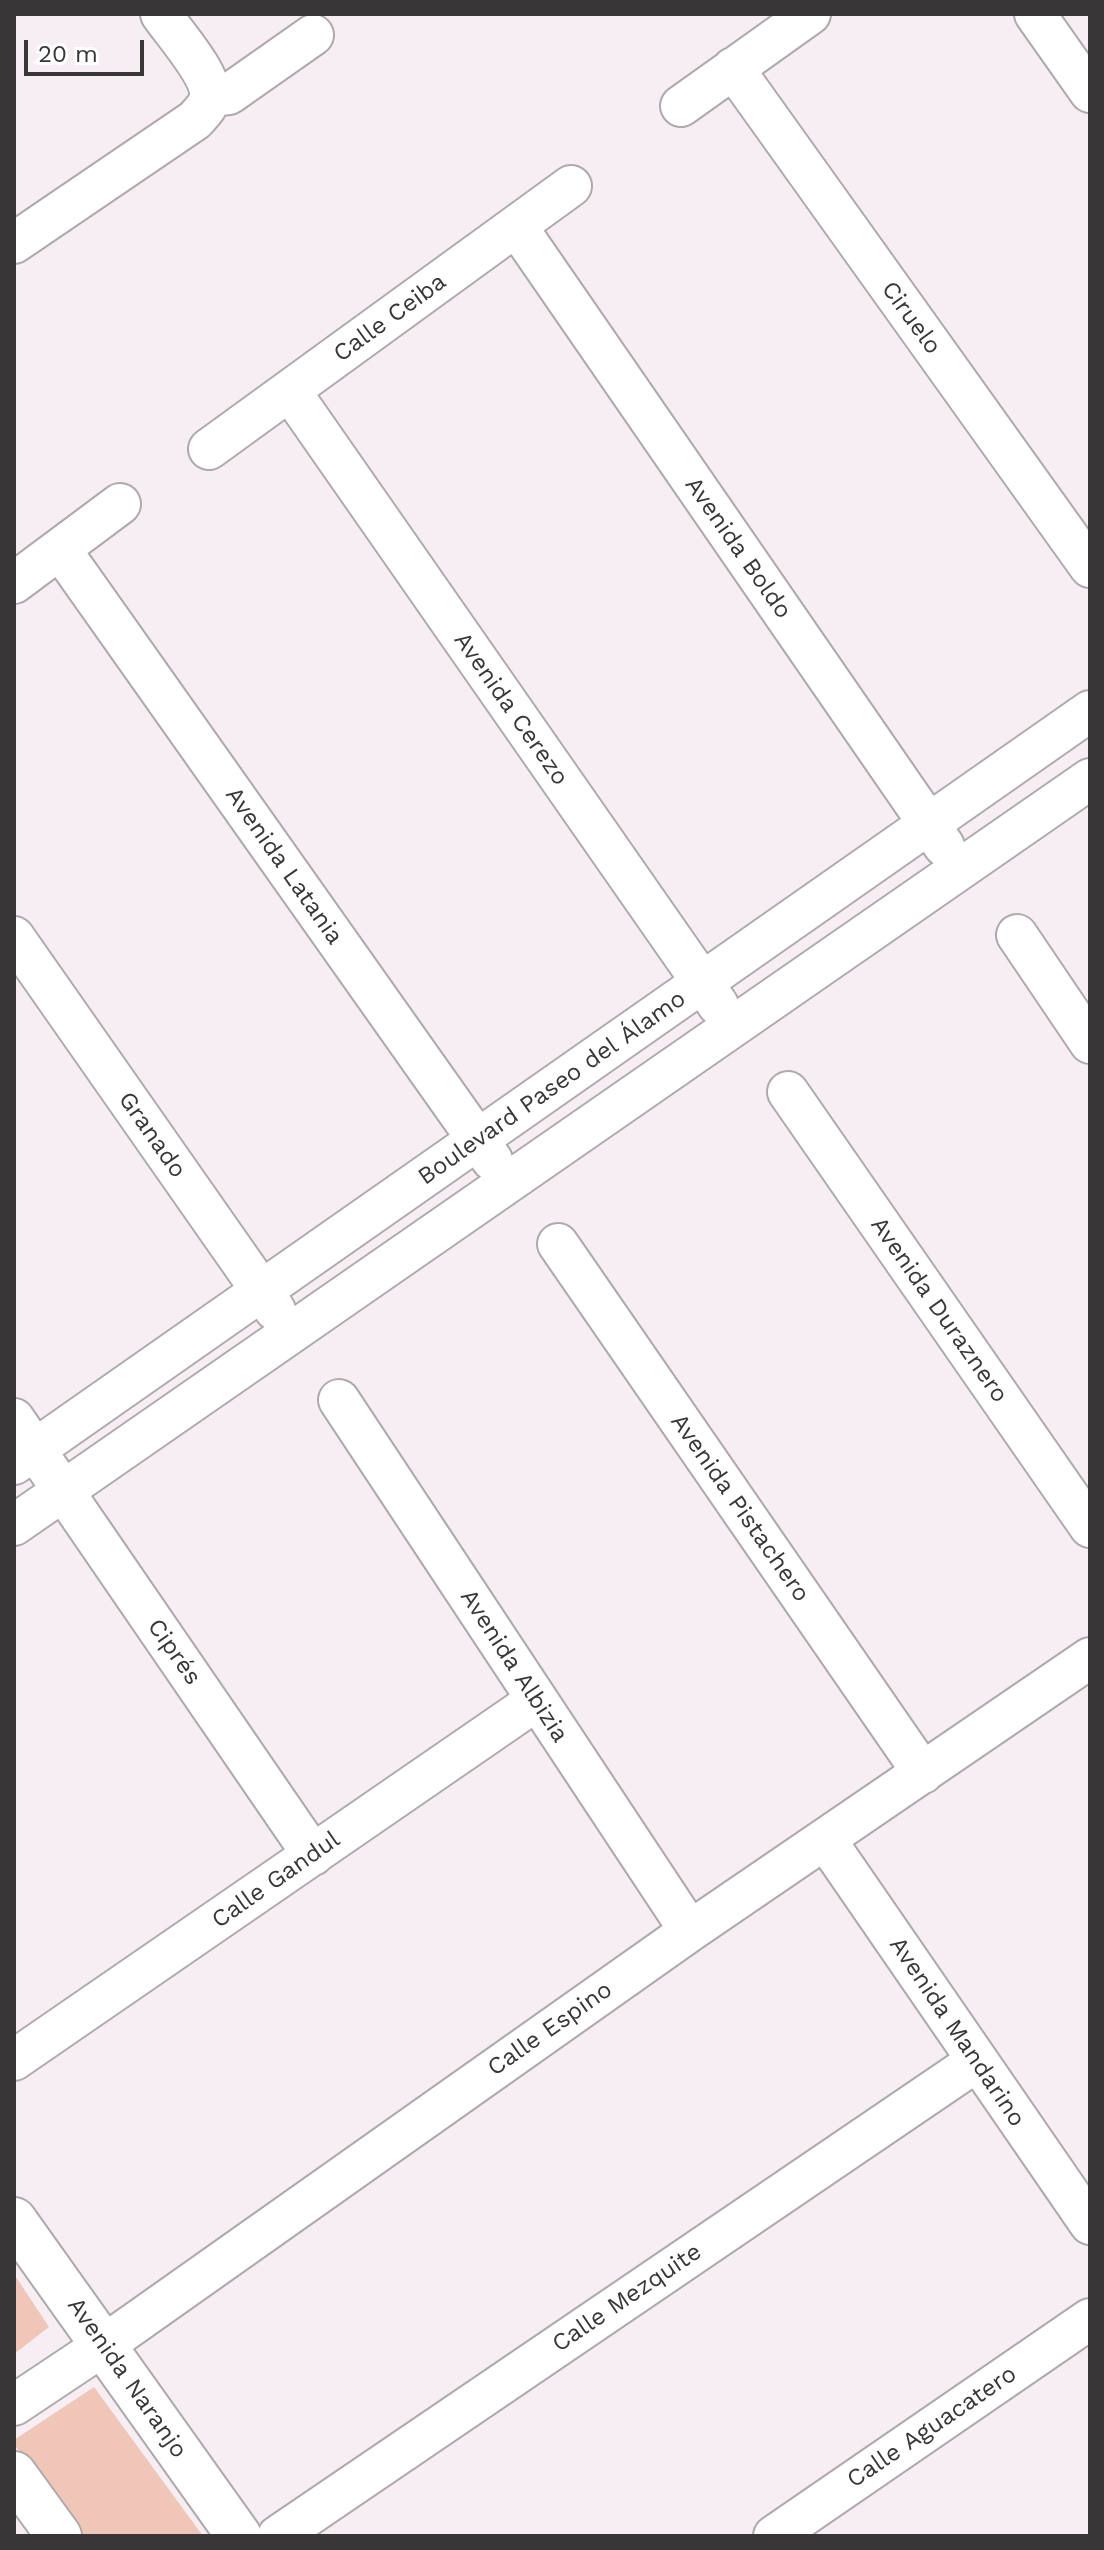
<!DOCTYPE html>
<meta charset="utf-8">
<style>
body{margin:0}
#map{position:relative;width:1104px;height:2550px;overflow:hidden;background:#f6eef3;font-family:"Work Sans",sans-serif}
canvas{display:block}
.frame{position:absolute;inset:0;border:16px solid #393638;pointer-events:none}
.scale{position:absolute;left:24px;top:40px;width:120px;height:36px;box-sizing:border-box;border:4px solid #393638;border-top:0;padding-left:10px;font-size:24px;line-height:28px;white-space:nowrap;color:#393638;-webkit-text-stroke:6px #fff;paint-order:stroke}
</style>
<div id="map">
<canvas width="1104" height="2550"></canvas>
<div class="frame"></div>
<div class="scale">20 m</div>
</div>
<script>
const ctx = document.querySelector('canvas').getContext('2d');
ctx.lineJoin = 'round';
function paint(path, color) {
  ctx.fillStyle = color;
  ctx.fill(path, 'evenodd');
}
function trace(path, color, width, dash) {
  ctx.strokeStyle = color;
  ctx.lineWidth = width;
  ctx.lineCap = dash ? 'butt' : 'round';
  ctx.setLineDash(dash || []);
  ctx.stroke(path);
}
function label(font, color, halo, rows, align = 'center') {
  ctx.font = font + ' "Work Sans",sans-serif';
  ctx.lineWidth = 7;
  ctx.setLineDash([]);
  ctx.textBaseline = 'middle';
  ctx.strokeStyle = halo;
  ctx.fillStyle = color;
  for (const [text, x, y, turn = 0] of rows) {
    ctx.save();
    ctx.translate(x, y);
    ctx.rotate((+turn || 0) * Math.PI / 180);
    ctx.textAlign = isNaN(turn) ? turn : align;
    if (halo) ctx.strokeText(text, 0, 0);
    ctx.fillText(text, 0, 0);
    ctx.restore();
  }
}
paint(new Path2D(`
 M14,2274L49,2327L14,2354Z
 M94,2387L203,2536H80L14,2444V2440Z`), '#efc6b8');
const minor = new Path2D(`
 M1035,14L1090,92
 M733,68L1090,567
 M210,96L229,94L313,35
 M681,106L810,14
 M517,227L944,846
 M14,243L195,120C201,113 208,107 210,98C213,76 174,33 161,14
 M290,391L718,1005
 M209,449L571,186
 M60,549L492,1160
 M14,583L120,504
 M1017,935L1090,1043
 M14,937L275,1310
 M788,1092L1090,1527
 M558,1244L923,1773
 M339,1400L690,1931
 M14,1419L313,1855
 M14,1464L1090,711
 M14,1525L1090,779
 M825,1839L1090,2224
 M14,2060L537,1700
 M14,2405L104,2345L690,1931L1090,1658
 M278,2536L977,2061
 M774,2536L1090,2319`);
const tertiary = new Path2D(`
 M14,2220L239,2536
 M14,2474L59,2536`);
trace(minor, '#afa8ac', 44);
trace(tertiary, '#afa8ac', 48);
trace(minor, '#fff', 40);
trace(tertiary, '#fff', 44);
label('24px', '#393638', '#fff', [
 ["Calle Ceiba",390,318,-36],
 ["Ciruelo",911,318,54],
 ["Avenida Boldo",738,548,55],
 ["Avenida Cerezo",511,709,55],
 ["Avenida Latania",284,866,55],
 ["Boulevard Paseo del Álamo",552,1088,-35],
 ["Granado",152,1135,55],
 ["Avenida Duraznero",939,1310,55],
 ["Avenida Pistachero",740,1508,55],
 ["Ciprés",174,1652,55],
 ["Avenida Albizia",514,1666,57],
 ["Calle Gandul",276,1880,-35],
 ["Calle Espino",550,2029,-35],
 ["Avenida Mandarino",957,2032,56],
 ["Calle Mezquite",627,2298,-34],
 ["Avenida Naranjo",127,2378,55],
 ["Calle Aguacatero",932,2427,-34]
]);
</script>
